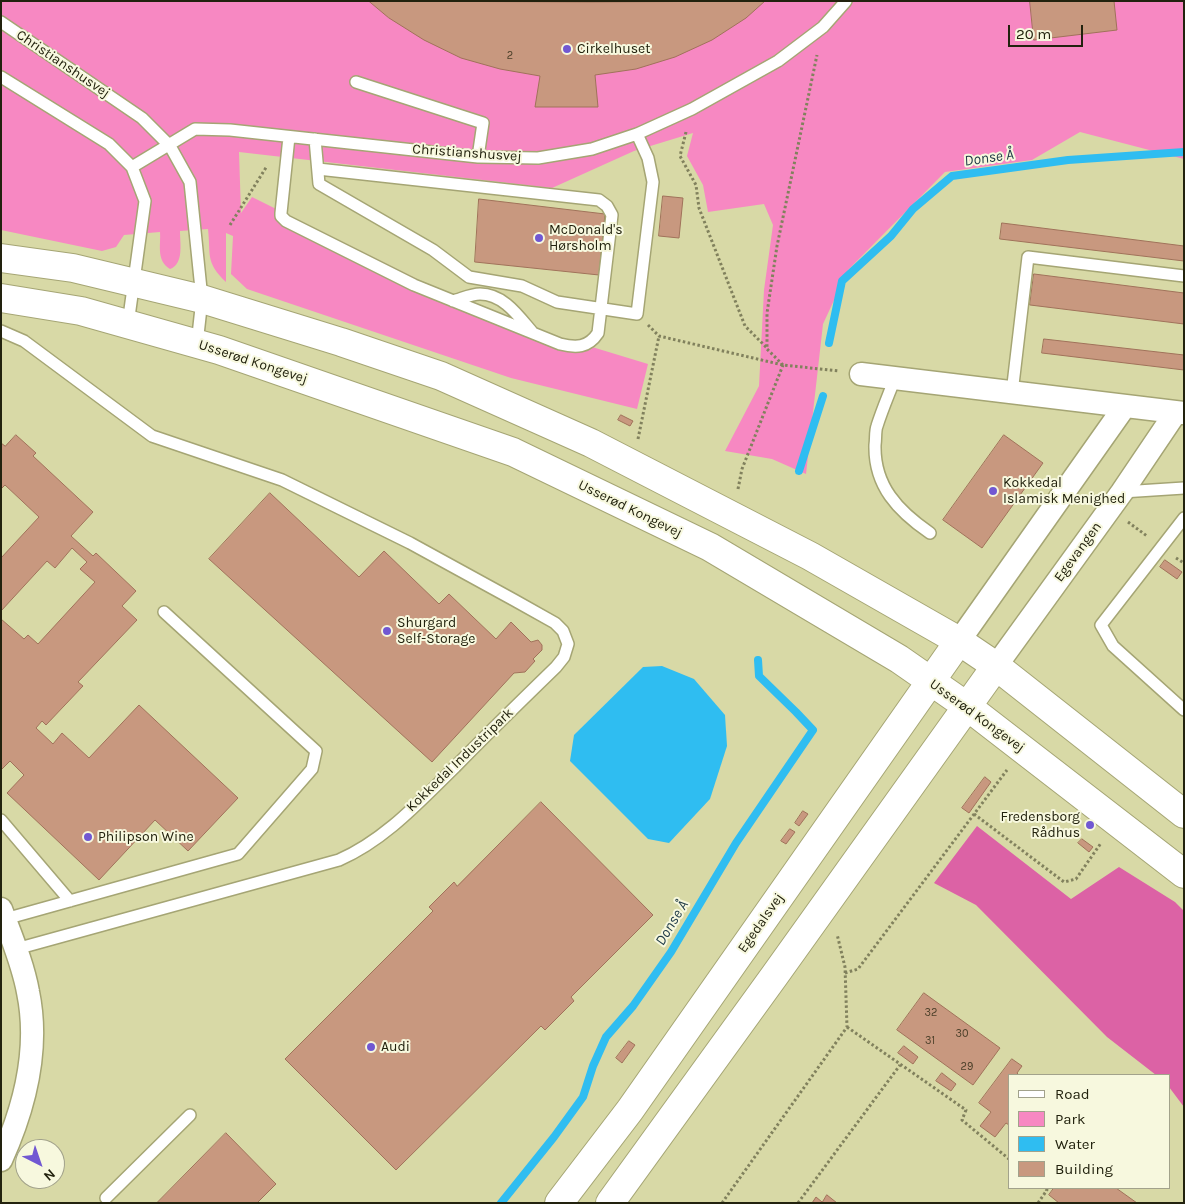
<!DOCTYPE html>
<meta charset="utf-8">
<style>
body{margin:0}
#map{position:relative;width:1185px;height:1204px;overflow:hidden;background:#d8d9a6;font-family:Karla,sans-serif}
canvas{display:block}
.frame{position:absolute;inset:0;border:2px solid #22220e;pointer-events:none}
.legend{position:absolute;left:1008px;top:1074px;width:162px;height:115px;box-sizing:border-box;background:#f7f8de;border:1px solid #a2a28b;margin:0;padding:6px 9px;list-style:none;font-size:15px;color:#22220e}
.legend li{display:flex;align-items:center;gap:10px;height:25px}
.legend b{width:25px;border:1px solid #a2a28b}
.north{position:absolute;left:15px;top:1139px;width:50px;height:50px;box-sizing:border-box;background:#f7f8de;border:1px solid #a2a28b;border-radius:50%;rotate:139deg;font-size:14px;font-weight:700;line-height:20px;text-align:center;color:#22220e}
.north::after{content:'';display:block;margin:auto;width:18px;height:22px;background:#7158d2;clip-path:polygon(50% 0,100% 100%,50% 72%,0 100%)}
.scale{position:absolute;left:1008px;top:25px;width:75px;height:22px;box-sizing:border-box;border:2px solid #22220e;border-top:0;padding-left:6px;font-size:15px;line-height:18px;white-space:nowrap;color:#22220e;-webkit-text-stroke:4px #f7f8de;paint-order:stroke}
</style>
<div id="map">
<canvas width="1185" height="1204"></canvas>
<div class="frame"></div>
<ul class="legend">
<li><b style="height:6px;background:#fff"></b>Road</li>
<li><b style="height:14px;background:#f788c2"></b>Park</li>
<li><b style="height:14px;background:#2fbdf1"></b>Water</li>
<li><b style="height:14px;background:#c8987f"></b>Building</li>
</ul>
<div class="north">N</div>
<div class="scale">20 m</div>
</div>
<script>
const ctx = document.querySelector('canvas').getContext('2d');
ctx.lineJoin = 'round';
function paint(path, color) {
  ctx.fillStyle = color;
  ctx.fill(path, 'evenodd');
}
function trace(path, color, width, dash) {
  ctx.strokeStyle = color;
  ctx.lineWidth = width;
  ctx.lineCap = dash ? 'butt' : 'round';
  ctx.setLineDash(dash || []);
  ctx.stroke(path);
}
function label(font, color, halo, rows, align = 'center') {
  ctx.font = font + ' Karla,sans-serif';
  ctx.lineWidth = 4;
  ctx.setLineDash([]);
  ctx.textBaseline = 'middle';
  ctx.strokeStyle = halo;
  ctx.fillStyle = color;
  for (const [text, x, y, turn = 0] of rows) {
    ctx.save();
    ctx.translate(x, y);
    ctx.rotate((+turn || 0) * Math.PI / 180);
    ctx.textAlign = isNaN(turn) ? turn : align;
    if (halo) ctx.strokeText(text, 0, 0);
    ctx.fillText(text, 0, 0);
    ctx.restore();
  }
}
paint(new Path2D(`
 M1,1H1184V159L1080,132L1032,160L945,172L848,270L823,324L806,474L772,459L725,451L759,386L764,290L773,225L764,204L708,212L703,185L687,156L693,133L634,151L552,188L239,152L241,213L252,197L417,279L422,287L510,322L648,364L637,409L511,378L247,289L231,274L233,236L226,233V282C205,262 211,255 208,229L180,231C180,244 184,264 170,269C156,260 161,246 160,232L124,235L116,247L102,251L1,230Z`), '#f788c2');
paint(new Path2D(`
 M977,826L1071,899L1119,867L1175,902L1184,911V1107L1169,1087V1075H1156L1107,1037L976,905L934,883Z`), '#dc62a5');
paint(new Path2D(`
 M662,666L694,679L725,715L727,746L710,799L669,843L648,839L570,761L574,735L643,667Z`), '#2fbdf1');
trace(new Path2D(`
 M829,343L842,281L891,236L913,209L952,176L1068,160L1184,152
 M799,471L823,396
 M501,1203L554,1137L583,1097L593,1066L606,1037L633,1006L671,952L736,843L813,730L796,712L759,676L758,660`), '#2fbdf1', 8);
const building = new Path2D(`
 M369,1L591,2L765,1L746,18L712,40L675,57L636,69L595,75L598,107H535L540,76L500,69L461,58L424,40L389,18Z
 M1030,1H1114L1117,30L1034,40Z
 M663,196L683,198L679,238L659,236Z
 M479,199L605,214L599,275L475,262Z
 M1002,223L1184,246V261L1000,239Z
 M1034,274L1184,293V324L1030,305Z
 M1044,339L1184,355V370L1042,353Z
 M621,415L633,421L630,426L618,420Z
 M16,435L36,453L33,456L93,512L71,536L93,556L96,553L136,591L122,606L137,620L78,682L83,686L46,725L42,721L36,728L53,744L62,733L89,758L139,705L238,798L188,851L155,820L99,880L7,793L24,775L10,761L1,770V619L24,639L28,635L38,644L95,582L80,569L87,562L72,548L55,568L47,561L1,611V558L39,517L5,485L1,489V443L5,446Z
 M1004,435L1043,463L982,548L943,520Z
 M270,493L359,577L384,551L439,604L449,594L496,639L511,622L531,642L538,640L542,645V650L533,659L535,661L525,672L514,673L432,762L209,559Z
 M1165,560L1182,572L1177,579L1160,567Z
 M985,777L991,782L969,813L962,808Z
 M541,802L653,915L571,997L574,1001L545,1030L541,1026L396,1170L285,1059L433,911L429,907L454,882L457,886Z
 M803,811L808,814L799,826L795,823Z
 M790,829L795,832L786,844L781,841Z
 M1082,839L1093,847L1089,852L1078,843Z
 M924,993L1000,1048L973,1085L897,1030Z
 M629,1041L635,1045L622,1063L616,1058Z
 M904,1046L918,1057L913,1064L898,1053Z
 M1012,1059L1022,1066L1017,1073L1019,1075H1009V1125L1006,1123L995,1137L980,1126L991,1112L979,1103Z
 M942,1073L956,1084L951,1091L936,1081Z
 M226,1133L276,1184L257,1203H157Z
 M1054,1188H1116L1137,1203H1059L1049,1195Z
 M827,1195L837,1203H812L816,1197L822,1202Z`);
paint(building, '#c8987f');
trace(building, '#a0725a', 1);
const lane = new Path2D(`
 M1,22L142,118L170,146L190,182L202,299L197,344
 M1,77L109,144L132,167L145,201L128,324
 M356,82L483,123L478,157
 M289,137L281,213V216L286,221L414,285L560,344C576,348 588,348 598,333L612,215L607,206L599,200L318,169
 M315,139L319,184L433,250L469,277L522,286L557,302L637,314L653,182L648,158L637,134
 M132,167L195,129L230,130L478,157L538,158L592,149L637,134L692,109L778,61L823,27L846,1
 M453,301C461,299 471,294 480,294C504,294 519,317 533,333
 M1,331L24,341L152,436L282,480L410,543L514,600L555,623L563,631L568,644L564,657L556,667C522,700 488,733 455,767C420,801 385,840 339,860L16,949
 M895,378C889,394 882,410 877,426C875,431 876,439 875,445C874,486 898,511 930,533
 M1012,393L1028,257L1184,276
 M1122,492L1184,488
 M1184,518L1101,625L1113,646L1184,710
 M1,820L70,901
 M5,919L238,854L312,769L316,751L164,612
 M106,1198L190,1115`);
const street = new Path2D(`
 M861,374L1184,413
 M959,641L1125,406
 M996,666L1122,492L1176,412
 M1,909C11,936 23,964 28,992C40,1050 25,1107 1,1160`);
const secondary = new Path2D(`
 M1,258L73,268L202,299L341,342L441,376L591,443L810,556L959,641L996,666L1184,814
 M1,298L81,311L219,350L513,452L710,547L899,659L968,707L1184,874
 M559,1203L630,1110L959,641
 M610,1203L775,975L996,666`);
trace(lane, '#a5a574', 14);
trace(street, '#a5a574', 25);
trace(secondary, '#a5a574', 30);
trace(new Path2D(`
 M686,132L680,156L696,185L699,208L745,326L767,348
 M230,225L267,166
 M648,325L659,336L783,365L839,371
 M783,365L767,349V313L777,246L817,55
 M638,439L659,336
 M738,489L742,469L783,365
 M1128,522L1147,536
 M1176,558L1184,563
 M974,814L1064,882L1076,879L1101,843
 M845,973L858,969L1007,770
 M847,1027L966,1110L962,1120L1009,1159
 M722,1203L847,1027L845,967L837,934
 M798,1203L900,1065
 M1038,1203L1047,1190L1044,1188`), '#81815d', 3, [2.5, 2.5]);
trace(lane, '#fff', 11);
trace(street, '#fff', 22);
trace(secondary, '#fff', 28);
for (const [x, y, r, color] of [
 [567,49,5,"#7158d2"],
 [539,238,5,"#7158d2"],
 [993,491,5,"#7158d2"],
 [387,631,5,"#7158d2"],
 [1090,825,5,"#7158d2"],
 [88,837,5,"#7158d2"],
 [371,1047,5,"#7158d2"]
]) {
  const dot = new Path2D();
  dot.arc(x, y, r, 0, 2 * Math.PI);
  ctx.fillStyle = color;
  ctx.fill(dot);
  trace(dot, '#f7f8de', 2);
}
label('11px', '#4c402a', null, [
 ["2",510,56],
 ["32",931,1013],
 ["30",962,1034],
 ["31",930,1041],
 ["29",967,1067]
]);
label('14px', '#22220e', '#f7f8de', [
 ["Cirkelhuset",577,49],
 ["McDonald's",549,230],
 ["Hørsholm",549,246],
 ["Kokkedal",1003,483],
 ["Islamisk Menighed",1003,499],
 ["Shurgard",397,623],
 ["Self-Storage",397,639],
 ["Fredensborg",1080,817,"right"],
 ["Rådhus",1080,833,"right"],
 ["Philipson Wine",98,837],
 ["Audi",381,1047]
], 'left');
label('14px', '#22220e', '#f7f8de', [
 ["Christianshusvej",63,64,34],
 ["Christianshusvej",467,153,4],
 ["Usserød Kongevej",253,362,18],
 ["Usserød Kongevej",630,509,26],
 ["Egevangen",1078,552,-54],
 ["Usserød Kongevej",977,716,36],
 ["Kokkedal Industripark",460,760,-44],
 ["Egedalsvej",761,923,-55]
]);
label('italic 15px', '#203b48', '#f7f8de', [
 ["Donse Å",989,158,-8],
 ["Donse Å",672,923,-59]
]);
</script>
